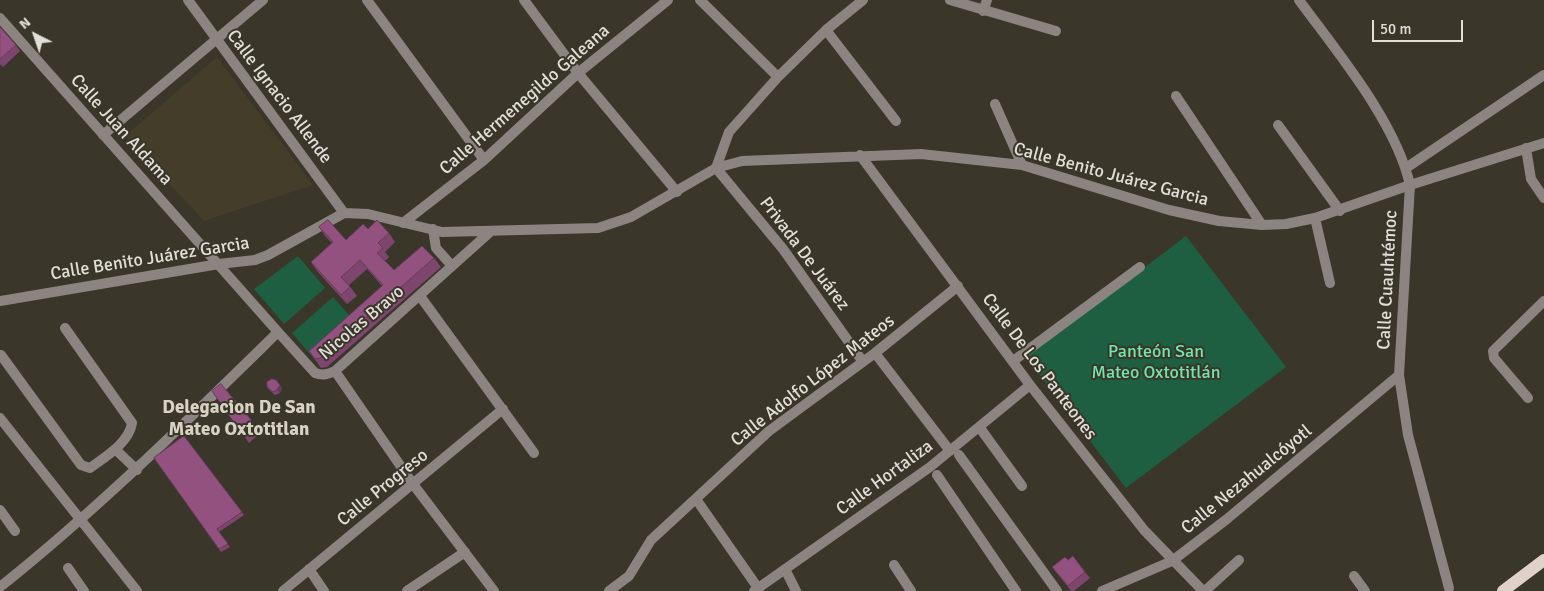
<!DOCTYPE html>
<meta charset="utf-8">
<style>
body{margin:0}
#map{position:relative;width:1544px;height:591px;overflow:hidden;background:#3a362a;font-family:Signika,sans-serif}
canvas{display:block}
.north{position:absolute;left:10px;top:10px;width:50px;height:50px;-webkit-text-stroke:4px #3a362a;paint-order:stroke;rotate:319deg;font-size:14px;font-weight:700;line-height:20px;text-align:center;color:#e1dfd7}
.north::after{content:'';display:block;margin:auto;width:18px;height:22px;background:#e1dfd7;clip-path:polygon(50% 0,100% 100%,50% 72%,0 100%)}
.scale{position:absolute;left:1372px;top:20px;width:91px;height:22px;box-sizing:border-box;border:2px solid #e1dfd7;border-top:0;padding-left:6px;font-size:15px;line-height:18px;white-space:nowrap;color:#e1dfd7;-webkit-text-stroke:4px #3a362a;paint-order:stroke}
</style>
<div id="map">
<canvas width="1544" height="591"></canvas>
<div class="north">N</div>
<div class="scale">50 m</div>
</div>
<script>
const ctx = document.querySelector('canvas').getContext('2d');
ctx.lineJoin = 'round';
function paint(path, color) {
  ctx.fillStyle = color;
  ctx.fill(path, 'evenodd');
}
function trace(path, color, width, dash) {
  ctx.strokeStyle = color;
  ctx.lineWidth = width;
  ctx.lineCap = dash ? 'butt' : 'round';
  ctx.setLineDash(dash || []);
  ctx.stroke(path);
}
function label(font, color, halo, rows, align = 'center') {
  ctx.font = font + ' Signika,sans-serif';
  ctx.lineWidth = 4;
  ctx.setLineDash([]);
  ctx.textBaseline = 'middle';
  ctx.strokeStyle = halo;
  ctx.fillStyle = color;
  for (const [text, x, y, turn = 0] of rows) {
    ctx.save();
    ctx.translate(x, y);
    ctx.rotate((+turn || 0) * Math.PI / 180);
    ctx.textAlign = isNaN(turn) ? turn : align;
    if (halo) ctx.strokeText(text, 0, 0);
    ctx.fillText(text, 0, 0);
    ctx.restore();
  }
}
paint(new Path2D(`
 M217,57L313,185L204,221L125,136Z`), '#433d2a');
paint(new Path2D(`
 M1186,236L1286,367L1126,488L1026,357Z
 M298,256L325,288L284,324L254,289Z
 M333,297L357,324L315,360L292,333Z`), '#1e5f41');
trace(new Path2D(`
 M188,0L344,213
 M367,0L484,160
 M524,0L578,73L677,192
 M700,0L778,77
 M863,0L826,30L778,77L729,132L716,168L783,249L863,362
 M950,0L1056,31
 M1299,0C1337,52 1396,122 1410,185L1399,375L1408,435L1449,588
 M983,11L987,0
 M0,18L278,332L315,373C323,376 328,374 335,371L490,232
 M826,30L896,121
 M1176,96L1262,225
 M995,104L1022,165
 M1278,125L1340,211
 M103,135L263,0
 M1526,148L1531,179L1544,198
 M860,155L1030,385L1144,530L1203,591
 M1406,168L1544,75
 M1315,218L1330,283
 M403,223L484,160L578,73L668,0
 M433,229L436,248L452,266
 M420,296L534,453
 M0,301L219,264L255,260L268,255L344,213L368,214L442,232L598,228L631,217L716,168L742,161L921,154L1022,165L1169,210L1219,221L1262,225L1286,224L1315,218L1410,185L1544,143
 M875,353L950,451
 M1,355L81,465L90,468C105,457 129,443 132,423L65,328
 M1013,361L1140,267
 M335,371L413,484L494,591
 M1528,398L1494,358L1493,351L1544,301
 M0,418L137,591
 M980,428L1022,486
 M115,449L137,470
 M959,455L1057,591
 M937,475L1016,591
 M696,499L758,588
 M0,510L15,531
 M894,565L911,591
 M68,568L84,591
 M309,569L324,591
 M785,569L796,591
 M1354,576L1365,591
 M0,587C99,508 188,420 278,332
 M283,591L503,409
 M407,591L465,552
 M609,591L629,576L651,540L769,431L875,353L958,286
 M754,591L930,467L1030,385
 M1102,591L1172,561L1227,519L1399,375
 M1205,591L1239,560`), '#8b8481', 10);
trace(new Path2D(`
 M1503,591L1544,560`), '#e0d2cb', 12);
paint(new Path2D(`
 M0,27L16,45L20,51L3,67L0,64Z
 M319,227L346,240L368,229L389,233L395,242L385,252L389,257L385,261L394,270L434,258L441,267L327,367L321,368L309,351L382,286L367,269L349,285L357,296L347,304L317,271L311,262L332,243L325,236Z
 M276,380L282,388L280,393L275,395L269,390L267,387Z
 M212,391L252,421L260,433L249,443Z
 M184,436L244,515L219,532L230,547L221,552L154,458Z
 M1068,560L1085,572L1090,578L1074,591H1071L1052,567Z`), '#7e466e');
paint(new Path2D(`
 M280,385L282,388L280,393L277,390Z`), '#67395a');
const building = new Path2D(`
 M0,27L16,45L0,59Z
 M328,220L346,240L363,224L368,229L377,220L389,233L378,243L383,248L377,253L394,270L422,246L434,258L320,358L315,359L309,351L383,285L360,260L341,277L350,287L341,295L311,262L333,242L319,227Z
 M272,379L276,380L280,385L277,390L273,392L267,387V382Z
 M221,384L252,421L240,431L212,391Z
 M184,436L242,512L217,529L228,544L219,549L154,458Z
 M1073,556L1085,572L1068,586L1052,567L1065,557L1068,560Z`);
paint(building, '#935180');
trace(building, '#67395a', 1);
label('18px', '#e1dfd7', '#3a362a', [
 ["Calle Ignacio Allende",279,97,53],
 ["Calle Hermenegildo Galeana",525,100,-41],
 ["Calle Juan Aldama",121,130,48],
 ["Calle Benito Juárez Garcia",1111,175,15],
 ["Privada De Juárez",804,254,53],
 ["Calle Benito Juárez Garcia",150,259,-9],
 ["Calle Cuauhtémoc",1388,280,-87],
 ["Nicolas Bravo",362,323,-40],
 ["Calle De Los Panteones",1039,367,53],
 ["Calle Adolfo López Mateos",813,381,-38],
 ["Calle Hortaliza",885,478,-36],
 ["Calle Nezahualcóyotl",1247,480,-39],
 ["Calle Progreso",383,488,-39]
]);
label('18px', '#6fe7ac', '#3a362a', [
 ["Panteón San",1156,352],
 ["Mateo Oxtotitlán",1156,373]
]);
label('bold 19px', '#d7d2c3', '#3a362a', [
 ["Delegacion De San",239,408],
 ["Mateo Oxtotitlan",239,430]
]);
</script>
